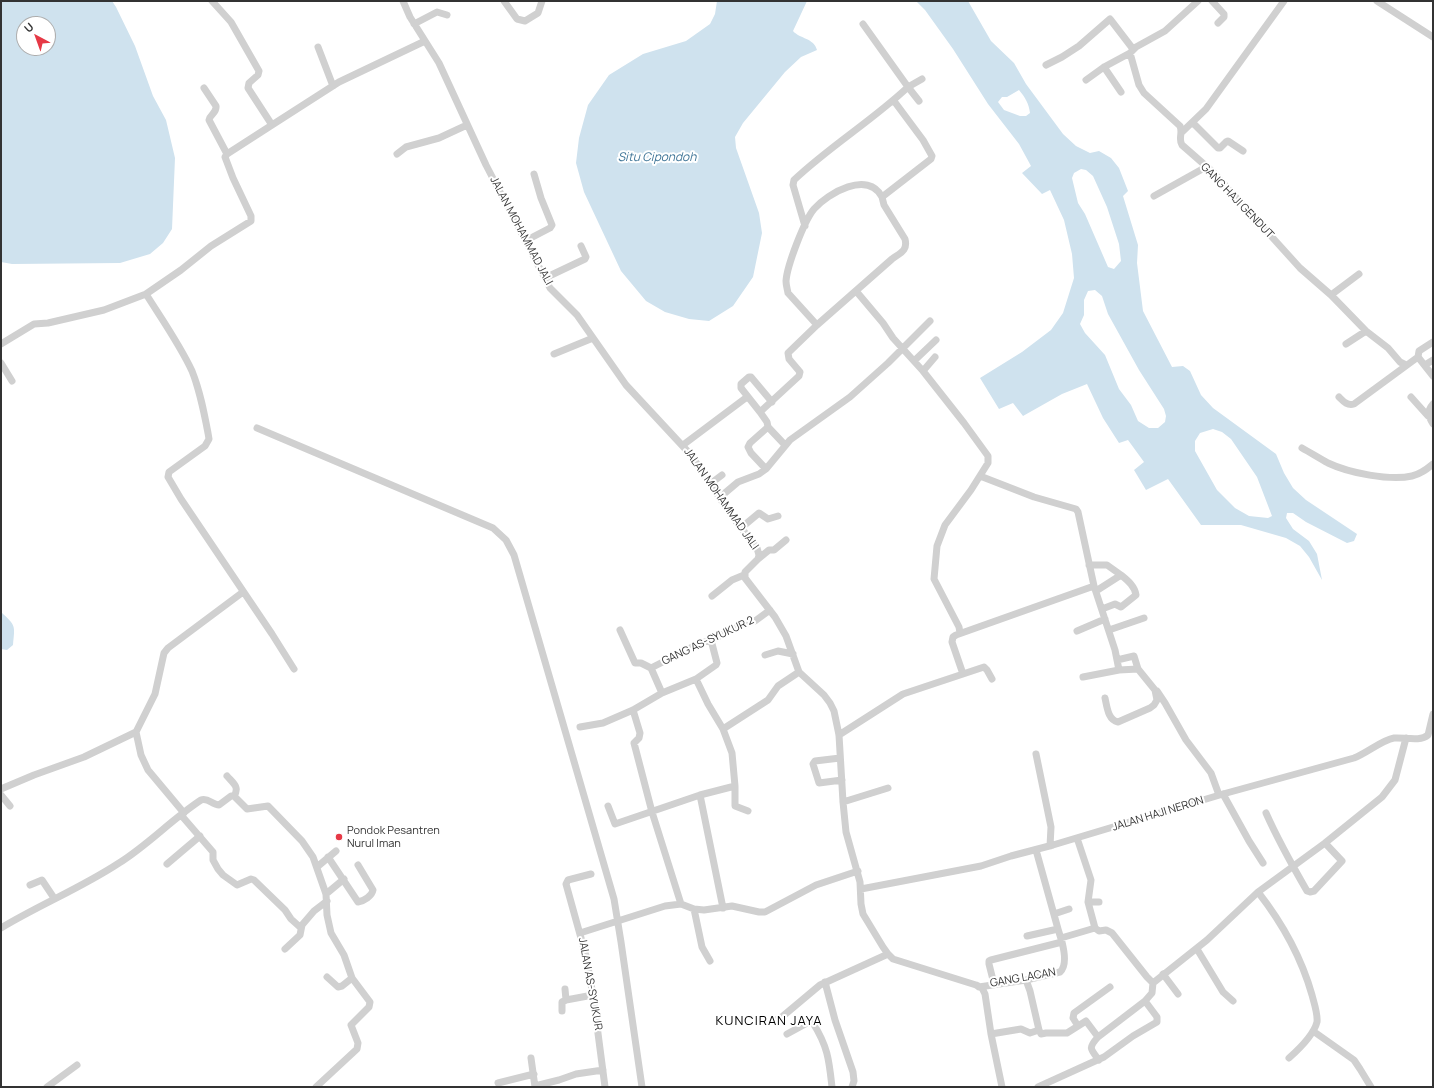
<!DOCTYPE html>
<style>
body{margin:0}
#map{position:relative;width:1434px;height:1088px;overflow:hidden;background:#fff;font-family:Manrope,sans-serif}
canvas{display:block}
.frame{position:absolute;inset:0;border:2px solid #333;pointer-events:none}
.north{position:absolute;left:16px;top:16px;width:40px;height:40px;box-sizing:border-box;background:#fff;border:1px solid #adadad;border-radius:50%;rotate:319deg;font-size:11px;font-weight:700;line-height:16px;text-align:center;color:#333}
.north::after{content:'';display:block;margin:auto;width:14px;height:18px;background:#e63946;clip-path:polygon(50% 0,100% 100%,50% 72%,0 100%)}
</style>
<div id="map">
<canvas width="1434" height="1088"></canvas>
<div class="frame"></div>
<div class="north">U</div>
</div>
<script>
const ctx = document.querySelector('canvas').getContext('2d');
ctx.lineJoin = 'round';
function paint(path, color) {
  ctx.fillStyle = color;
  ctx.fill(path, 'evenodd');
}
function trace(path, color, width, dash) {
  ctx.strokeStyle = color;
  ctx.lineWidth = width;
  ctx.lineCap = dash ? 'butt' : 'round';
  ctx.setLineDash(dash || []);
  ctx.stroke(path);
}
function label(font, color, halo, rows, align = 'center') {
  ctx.font = font + ' Manrope,sans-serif';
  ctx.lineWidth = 4;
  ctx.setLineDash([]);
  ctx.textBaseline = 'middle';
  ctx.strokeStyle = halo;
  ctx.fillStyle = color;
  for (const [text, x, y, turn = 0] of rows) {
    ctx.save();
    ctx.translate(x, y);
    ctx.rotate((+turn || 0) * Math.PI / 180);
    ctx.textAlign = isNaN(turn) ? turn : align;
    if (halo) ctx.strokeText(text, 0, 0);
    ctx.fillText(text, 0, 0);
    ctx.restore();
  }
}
paint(new Path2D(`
 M1,1H112L116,7L135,46L153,96L166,120L175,158L172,229L163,243L150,254L120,263L12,264L1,262ZM24,24H48V48H24Z
 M717,1H807L793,31C800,39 814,38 817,50L801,57L785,72L743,123L735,137L736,148L759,213L762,233L753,277L733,306L709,321L689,319L665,312L646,301L621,271L584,192L576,163L579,138L588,105L609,75L643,54L686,41L710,24L715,14Z
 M916,1H968L991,41L1014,63L1026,84L1063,134L1076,146L1090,153L1099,151L1111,158L1119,168L1128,191L1123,196L1138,245L1137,263L1143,311L1172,367L1183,366L1190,371L1201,395L1213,408L1276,454L1284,473L1293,488L1306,500L1357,534L1354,541L1347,543L1306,522L1293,513H1287L1286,518L1293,529L1309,541L1317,554L1322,580L1309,557L1300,546L1286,538L1241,525H1201L1168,479L1146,490L1134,470L1144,462L1128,440L1119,443L1103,418L1087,384L1062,394L1023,416L1013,403L999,409L980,378L1022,352L1051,330L1063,313L1074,278L1072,254L1064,220L1050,190L1042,194L1022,173L1031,166L1019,144L988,104L953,49L925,10ZM1019,90C1025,97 1029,104 1030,113L1026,116H1020L1004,110L998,102L1002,97H1007ZM1081,169L1086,170L1093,176L1107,207L1119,244L1121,261L1114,269L1108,267L1085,214L1078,203L1072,178L1074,173ZM1095,290L1102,296L1108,314L1139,370L1164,409L1166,416L1165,422L1158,428H1149L1138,421L1131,405L1119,389L1105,355L1085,333L1080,324L1084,315V300L1088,291ZM1213,429L1222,432L1231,439L1257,477L1272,516L1268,518L1249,516L1235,508L1217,490L1195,451V441L1200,433Z
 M1,612C16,626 15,625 13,645L7,650L1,649Z`), '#cfe2ee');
trace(new Path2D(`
 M403,1L410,17L439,63L486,165L550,288L577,315L626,385L691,455L731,515L757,548L759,555L758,559L745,572V578L775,617L786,636L799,672L824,695L830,703L834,711L839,735L843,802L846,832L860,882L861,904L863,914L883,947L888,954L893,959L976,985L982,988L985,994L991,1034L1002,1087
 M504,1L517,19L525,21L538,13L542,1
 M1212,1L1224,14V17L1218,23
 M1377,1L1433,37
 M414,24L437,12L447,15
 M318,47L333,86
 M1130,53L1139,85L1144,93L1180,126C1183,133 1178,139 1182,145L1214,173L1300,268L1331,295L1366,331L1388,348L1400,362L1406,365
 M1046,65L1062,57L1079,46L1110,19L1133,49
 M1104,67L1121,92
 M1086,80L1104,67L1130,53L1136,47L1165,31L1198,1
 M204,88L216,106C217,113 210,114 209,120L227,154
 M919,101L908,87L922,79
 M1193,123L1218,148H1220L1226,142L1228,141L1243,151
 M272,125L339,82L425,41
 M1181,133L1206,109L1284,1
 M397,154L406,147L439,138L467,125
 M1154,196L1206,167
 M805,226L793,185L794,180C830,146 873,120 908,87L863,24
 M525,241L550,228L552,225L541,198L534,174
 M545,278L585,259L586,257L581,246
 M856,291L883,323L893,338L923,371L964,423L988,456V463L971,490L945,525L937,546L934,579L959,627L960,633
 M146,294C161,318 180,345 192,371C200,391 204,412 208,433L209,439L205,446L169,472L168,477L181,499L272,634L294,669
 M1331,295L1359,274
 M817,325L892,259C900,253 908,251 905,239L884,205L882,197
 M1,344L34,324L48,323L104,310L146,294L181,270L211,246L251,221V216L233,178L225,157L227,154L272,125L248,88L249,83L258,75L259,71L231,22L212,1
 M1346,344L1366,331
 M554,354L593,338
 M1418,357L1433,376
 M1418,357L1419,351L1433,342
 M914,361L936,340
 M1,363L12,381
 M1425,365L1433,360
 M923,371L935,357
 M1339,397C1343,401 1347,406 1354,404L1418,357
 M1411,397L1428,416
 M1433,404C1427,411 1428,416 1433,424
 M760,412L741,388V384L749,377H751L772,402
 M768,427L785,445
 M257,428L493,528L506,540L514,555L614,899L621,942L642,1087
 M683,445L747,397
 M1302,448C1311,453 1319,458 1328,463C1349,473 1390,481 1412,476C1421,474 1427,469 1433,464
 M766,469L751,453L748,447L750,443L768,427L767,422L760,412L799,376L800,372L789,359L788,353L817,325L788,293C787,288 786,285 786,281C787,266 804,221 814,209C828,193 868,170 882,197L931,159L932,156L923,140L894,101
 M980,476L1034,497L1076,509L1078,512L1094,586L1115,650L1119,670L1138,669L1155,690L1157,700L1154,705L1150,708L1118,722C1108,720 1107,707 1105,698
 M710,484L722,475
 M719,498L738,482L759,474L766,469L790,440L850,397L888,363L930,321
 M741,528L759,513L768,519L778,516
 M758,559L769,550H774L786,540
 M1089,565H1107L1121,575
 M1096,591L1121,575C1127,580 1135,586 1136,595L1121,607L1115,604L1102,609
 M712,596L732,580L744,575
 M620,630L635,663H641L651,668L698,644L711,640L742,625L755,621L770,610
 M1109,630L1144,618
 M1077,631L1105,619
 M711,640L717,663L716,665L696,679L708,704L723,729L732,753L735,786L700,795L723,908
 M765,655L778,651L793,654
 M1117,660L1134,656L1138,669
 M651,668L662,693L696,679
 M963,674L984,667L987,670L992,679
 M1083,677L1119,670
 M1157,691L1165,703L1186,740L1211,773L1219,795
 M633,710L640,733L639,738L634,743L652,812L681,904
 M580,727L603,723L633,710L662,693
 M723,729L768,700L778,686L799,672
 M839,735L903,694L963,674L952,642L953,637L956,635L1094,586
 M1036,754L1051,827L1050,846
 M840,758L815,761L813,764L819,783L842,780
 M227,776C233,783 240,787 234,796
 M735,786V806L748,811
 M1,789L34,775L84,757L136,732
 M1223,794L1249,841L1263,863
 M1,795L10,806
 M843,802L888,788
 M608,806L615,824L700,795
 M184,813L148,770L141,755L136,732L155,694L164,653L168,648L243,592
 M1266,813C1278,840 1292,865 1307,891L1310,892L1314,891L1342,861L1325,843
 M181,815L213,852V860L218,869L223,875L237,885L251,879L254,880L285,910L291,919L301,928
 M1077,838L1091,880L1088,902L1095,928L1099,931L1106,930L1112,933L1147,977L1153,983
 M1036,850L1058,929
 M328,857L358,902C364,901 372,896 373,890L358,865
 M167,864L200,836
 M317,867L336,851
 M591,874L568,880L566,884L586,956L593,995L605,1087
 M30,885L42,880L54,898
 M861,889L981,866L1011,856L1053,845L1223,794L1354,758C1367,753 1382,740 1394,738C1404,737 1420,742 1428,735L1433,714
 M1258,892C1283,924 1301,956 1312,995C1314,1003 1318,1014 1317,1022C1314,1034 1298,1050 1289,1058
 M326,894L344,879
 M1088,902H1099
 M694,909L702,947L710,961
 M1054,914L1069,909
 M1,928C39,905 81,888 119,863C148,845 172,819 201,800C208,797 212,805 219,805L231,796H234L247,809L268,806L302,841L313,857L326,894L327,915L331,933L344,955L352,978L370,1002L369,1007L351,1025L358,1043L357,1049L316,1087
 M580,933L665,906L681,904L694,909L704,910L732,906L759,912H765L816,885L858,871
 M1061,938L1095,928
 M285,949L300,935L302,925L314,911L327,901
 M1197,949L1223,992L1233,1001
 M1163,974L1178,994
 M327,977L338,987L342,986L352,978
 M1026,980L1030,991L1039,1030
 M825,982L835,1020L853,1072L854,1081L852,1087
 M994,984L989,964V961L991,960L1062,942L1058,929L1027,936
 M979,987L1026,980L1060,972C1067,966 1064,950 1062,942
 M565,989L566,1000L593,995
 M562,1011V1002L566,1000
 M776,1020L783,1016L820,985L888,954
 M1078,1026L1073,1018L1074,1013L1110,987
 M1313,1031L1354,1060L1360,1069L1371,1087
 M787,1034L809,1022L813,1023C828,1047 829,1060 832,1087
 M991,1034L1021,1029L1030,1033L1039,1030L1041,1034L1046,1033H1067L1086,1021L1098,1037
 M531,1058L535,1087
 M1099,1060C1090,1049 1088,1048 1098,1037L1145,1001L1152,993L1153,983L1207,940L1258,892L1325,843L1382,797L1395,780L1406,738
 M498,1083L534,1074
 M535,1086L559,1080L576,1074L603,1070
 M47,1087L77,1065
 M1038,1087L1104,1057L1133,1036L1157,1022V1017L1145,1001`), '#d0d0d0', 7);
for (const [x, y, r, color] of [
 [339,837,4,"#e63946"]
]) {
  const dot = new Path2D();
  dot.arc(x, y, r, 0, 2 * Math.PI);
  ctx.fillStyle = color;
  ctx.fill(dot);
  trace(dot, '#fff', 1.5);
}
label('11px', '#333', '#fff', [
 ["GANG HAJI GENDUT",1237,201,46],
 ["JALAN MOHAMMAD JALI",521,231,62],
 ["JALAN MOHAMMAD JALI",721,499,55],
 ["GANG AS-SYUKUR 2",708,641,-25],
 ["JALAN HAJI NERON",1158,814,-17],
 ["GANG LACAN",1023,978,-10],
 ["JALAN AS-SYUKUR",590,984,80]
]);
label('11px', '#333', '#fff', [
 ["Pondok Pesantren",347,831],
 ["Nurul Iman",347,844]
], 'left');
label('italic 12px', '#3f7597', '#fff', [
 ["Situ Cipondoh",657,158]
]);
ctx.letterSpacing = '1px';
label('13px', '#000', '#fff', [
 ["KUNCIRAN JAYA",769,1021]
]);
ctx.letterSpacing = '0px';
</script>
